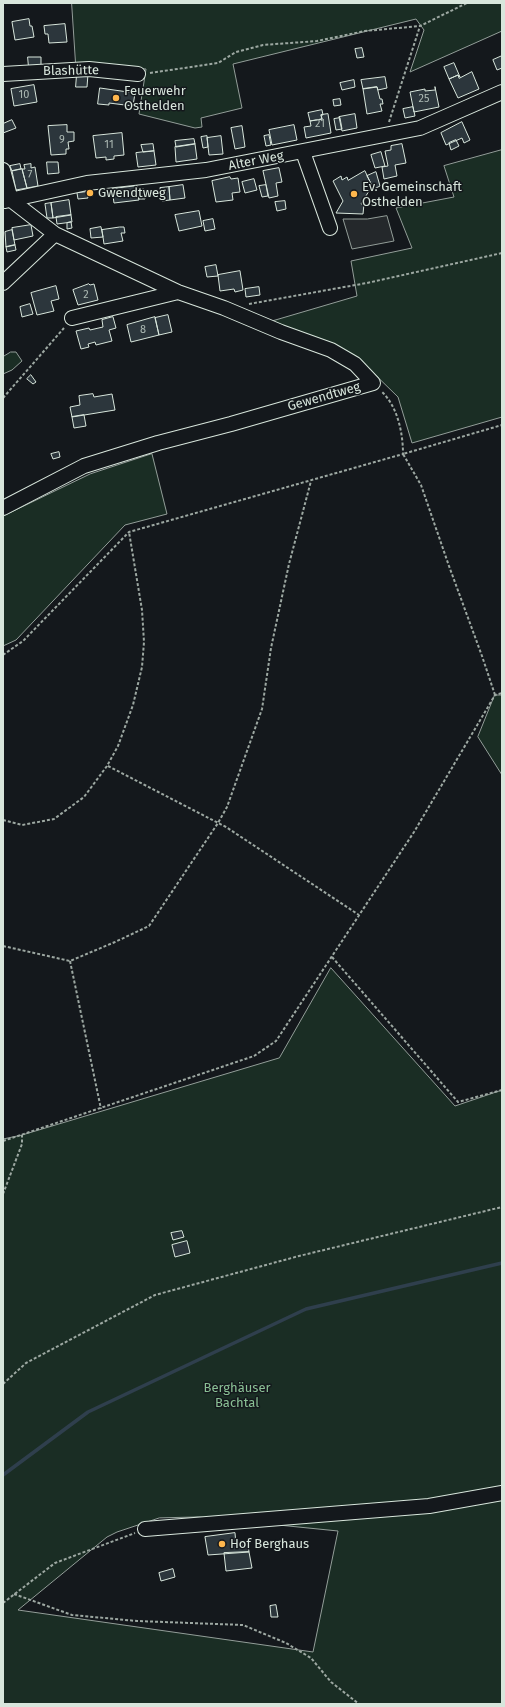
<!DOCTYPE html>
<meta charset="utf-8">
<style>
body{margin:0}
#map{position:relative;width:505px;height:1707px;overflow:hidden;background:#14181c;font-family:"Fira Sans",sans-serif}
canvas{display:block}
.frame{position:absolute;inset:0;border:4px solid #d8e6dc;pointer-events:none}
</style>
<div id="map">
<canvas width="505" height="1707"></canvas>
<div class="frame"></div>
</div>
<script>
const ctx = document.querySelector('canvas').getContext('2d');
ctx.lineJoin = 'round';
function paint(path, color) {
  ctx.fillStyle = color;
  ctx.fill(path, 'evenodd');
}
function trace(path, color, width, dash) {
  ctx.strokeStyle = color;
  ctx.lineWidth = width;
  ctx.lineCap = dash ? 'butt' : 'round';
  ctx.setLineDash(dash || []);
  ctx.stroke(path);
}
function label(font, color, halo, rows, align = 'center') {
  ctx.font = font + ' "Fira Sans",sans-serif';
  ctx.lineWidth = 3;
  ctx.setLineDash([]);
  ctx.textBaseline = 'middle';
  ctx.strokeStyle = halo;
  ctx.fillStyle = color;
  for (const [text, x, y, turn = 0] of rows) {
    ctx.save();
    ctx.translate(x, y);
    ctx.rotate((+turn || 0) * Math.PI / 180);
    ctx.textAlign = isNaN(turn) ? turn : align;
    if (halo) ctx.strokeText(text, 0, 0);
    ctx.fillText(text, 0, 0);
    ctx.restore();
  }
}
const green = new Path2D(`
 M72,3H502V31L410,72L424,30L416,19L233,64L242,108L201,118L202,127L195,128L139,114L146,69L76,64Z
 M502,150V417L412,443L398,397L356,356L272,321L357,296L351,261L412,248L396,208L454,197L444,166Z
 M11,352H16L22,361L12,370L3,374V357Z
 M152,454L167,514L125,525L16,640L3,646V516L90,474Z
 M495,695H502V775L478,737Z
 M331,968L455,1106L502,1090V1704H3V1139L22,1135L279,1058ZM199,1517L338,1531L313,1652L18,1610L107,1537L117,1532L159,1518Z`);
paint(green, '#1a2d24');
trace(green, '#939e99', 1);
const parking = new Path2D(`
 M387,216L394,241L352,249L343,219H367Z`);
paint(parking, '#24282b');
trace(parking, '#939e99', 1);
trace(new Path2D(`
 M3,1475L88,1412L306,1309L502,1263`), '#2f3f4d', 3.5);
const building = new Path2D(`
 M29,19L30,26H32L34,37L15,40L12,22Z
 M65,24L67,42L49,43L48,34H45L44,26Z
 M362,48L364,57L357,58L355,49Z
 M502,56V68L497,70L493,60Z
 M28,57H41V67L29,68Z
 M454,63L460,77L458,75L449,79L444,67Z
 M472,72L479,89L458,98L449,79L458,75L459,78Z
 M77,74H88L87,87H76Z
 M385,77L387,88L378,90L377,87L363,89L361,80Z
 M354,80L355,87L342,90L340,83Z
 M34,85L37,102L14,106L11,89Z
 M377,87L380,99H382L383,104H380L382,111L367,114L363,89Z
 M435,87L439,107L414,112L410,92L425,89V91L435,90Z
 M100,88L135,93L133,106L109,103V105L98,104Z
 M340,99L341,105L334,106L333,100Z
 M413,107L415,116L405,118L403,109Z
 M322,110L323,115H321L322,119L310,121L308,113Z
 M328,114L331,133L306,138L304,127L311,126L310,121L322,119L321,115Z
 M355,114L357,128L342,131L339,117Z
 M340,118L342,129L336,130L334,119Z
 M12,120L16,128L3,133V124Z
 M462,122L470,140L464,143L462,138L446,145L441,133Z
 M67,125V132H74V141L68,142L69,149H66V154L51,155L48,126Z
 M294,125L297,140L272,145L269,130Z
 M242,126L245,147L235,149L231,128Z
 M122,133L124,155L114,156V159L106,160V157L96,158L93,136Z
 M269,135L271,145L266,146L264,136Z
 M207,136L208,147L203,148L201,137Z
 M221,136L223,154L209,155L207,138Z
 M194,139L195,144L176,147L175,141Z
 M456,140L459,146L451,150L449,143Z
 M153,144L154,151L143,152L141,145Z
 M195,144L197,159L176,162L175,147Z
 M402,144L406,163L395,165L397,176L384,179L382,167L388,166L385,151L391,150V146Z
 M154,151L156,165L138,167L136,153Z
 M381,152L385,166L375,168L371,155Z
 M47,162H58L59,173L48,174Z
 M20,164L21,169L12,171L10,166Z
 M31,164V168L35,167L38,186L27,188L22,169H25L24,165Z
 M279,168L282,182L276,183L278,196L269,198L263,171Z
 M22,169L27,188L16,190L12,171Z
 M365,171L372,186L361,204H364L363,214L336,213L343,201L333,181L341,176L342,180L347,177L348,180Z
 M376,172L380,186L374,189L367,176Z
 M230,177L231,179L238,178L240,192L232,193L233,200L216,202L212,181Z
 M254,179L257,190L245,193L242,182Z
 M183,185L185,198L170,200L169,187Z
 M266,185L268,196L262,197L259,186Z
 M137,186L139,200L114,203L112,189Z
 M169,187L170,200L162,201L160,188Z
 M138,189H144L145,199H139Z
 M87,192L88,198L78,199L77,193Z
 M69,200L71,215L53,218L51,203Z
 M285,201L286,209L277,211L275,202Z
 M51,203L53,218H47L45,204Z
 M199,211L202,226L179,231L175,215Z
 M71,215L72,222L57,224L56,217Z
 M213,219L215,229L205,231L203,221Z
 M71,222L72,228L67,229V223Z
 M31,225L33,236L14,240L12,228Z
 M101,227L103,237L91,238L90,229Z
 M120,227H124L125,233H121L123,241L104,244L102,230Z
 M12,230L15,245L6,247L5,232Z
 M15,245L16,250L7,252L6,247Z
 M216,265L218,276L207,277L205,267Z
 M240,271L243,290L235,292L234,289L220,291L218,275Z
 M89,284L90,285L94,284L98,300L78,305L73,290Z
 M56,286L59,299L51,301L54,311L37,315L31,293Z
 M259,287L260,295L246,297L245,289Z
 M30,304L33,314L22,317L20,307Z
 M168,315L172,332L159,335L155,318Z
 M113,317L116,328L109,330L112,341L96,345L95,342L88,344L89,347L81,349L76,331L89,328L90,330L103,327L102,320Z
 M155,317L159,335L131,342L127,325Z
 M31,375L36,382L33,384L27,379Z
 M93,394L94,397L112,394L115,410L72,417L70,407L80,405L79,396Z
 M84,415L86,426L74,428L72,417Z
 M59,452L60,457L53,459L51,454Z
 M182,1231L184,1237L173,1240L171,1233Z
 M187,1241L190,1253L175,1257L172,1245Z
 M235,1533L236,1544L239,1543V1546L248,1544L249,1552L208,1555L205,1537Z
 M249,1552L252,1568L226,1571L224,1553Z
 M173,1569L175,1577L161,1581L159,1573Z
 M276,1605L278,1617H271L270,1606Z`);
paint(building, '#2c363c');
trace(building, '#d8e6dc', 1);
const minor = new Path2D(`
 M3,74L89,69L138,74
 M303,152L330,228
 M3,170L11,200L55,234L178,292L224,308L281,332L331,350L355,364L373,383L231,424L158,443L84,466L3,508
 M5,201L87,183L206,170L420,128L502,92
 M3,283L55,234
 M72,318L178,292
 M145,1529L429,1506L502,1493`);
trace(minor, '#d8e6dc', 16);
trace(new Path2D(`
 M150,73L218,63L236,52L263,45L317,41L365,31L420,26L467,3
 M389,122L420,26
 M249,304L367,283L502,253
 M3,398L64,328
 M3,655L23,641L129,532L403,454C403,434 398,407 382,392
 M495,695L482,656L449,566L421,485L403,454L502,425
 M108,766L226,827L359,915
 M3,820L22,825L54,819L84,797L107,766L118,746L133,705L142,667L144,642L142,610L129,532
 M3,946L70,961L115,942L149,926L218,823L227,807L262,709L271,648L289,564L311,481
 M332,957L458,1102L502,1090
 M70,961L101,1109
 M3,1141L254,1056L276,1041L414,832L495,695L502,693
 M3,1194L22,1144V1135
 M3,1384L26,1363L155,1295L299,1256L502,1207
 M14,1594L72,1615L137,1621L243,1625L286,1643L311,1658L331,1682L359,1704
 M3,1603L55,1563L135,1533`), '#9da8a2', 2, [3, 2]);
trace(minor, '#14181c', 14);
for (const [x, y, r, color] of [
 [116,98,4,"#ffb74d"],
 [90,193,4,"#ffb74d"],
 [354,194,4,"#ffb74d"],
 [222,1544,4,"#ffb74d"]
]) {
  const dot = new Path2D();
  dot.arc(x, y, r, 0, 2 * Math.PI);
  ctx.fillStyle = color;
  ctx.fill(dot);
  trace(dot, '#14181c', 1.5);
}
label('11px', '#adbab4', null, [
 ["10",24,95],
 ["25",424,99],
 ["21",320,124],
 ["9",62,140],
 ["11",109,145],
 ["7",30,175],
 ["2",86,295],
 ["8",143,330]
]);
label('13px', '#d8e6dc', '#14181c', [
 ["Blashütte",71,71,-1],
 ["Alter Weg",256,161,-11],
 ["Gewendtweg",324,397,-16]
]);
label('13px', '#d8e6dc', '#14181c', [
 ["Feuerwehr",124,91],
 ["Osthelden",124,106],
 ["Ev. Gemeinschaft",362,187],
 ["Osthelden",362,202],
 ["Gwendtweg",98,193],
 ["Hof Berghaus",230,1544]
], 'left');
label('13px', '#8ac095', '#14181c', [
 ["Berghäuser",237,1388],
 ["Bachtal",237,1403]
]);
</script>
